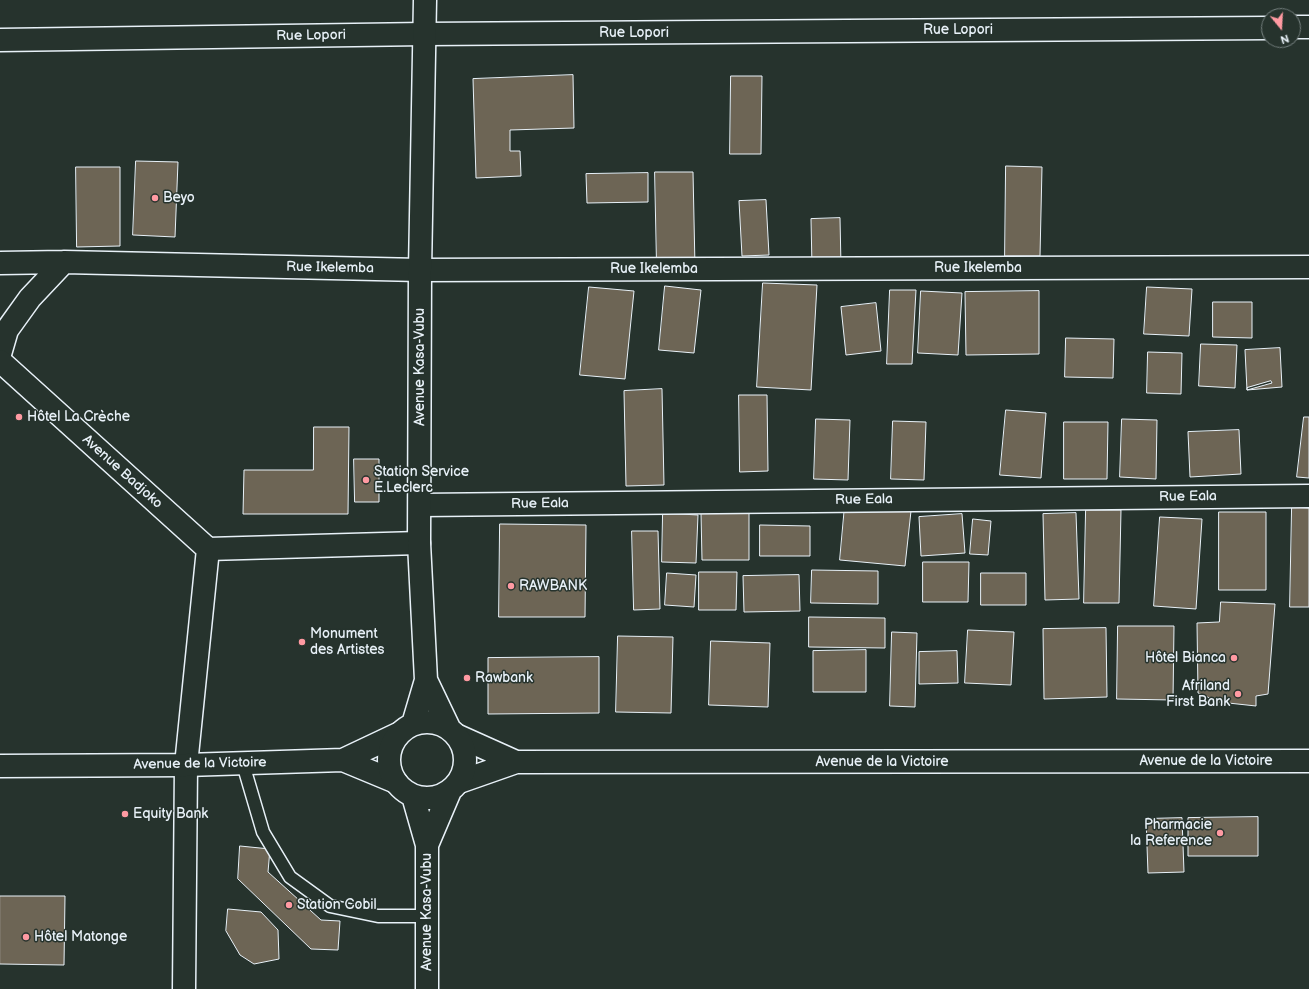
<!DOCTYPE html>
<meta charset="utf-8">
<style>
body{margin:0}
#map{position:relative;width:1309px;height:989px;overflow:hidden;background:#26332d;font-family:"Balsamiq Sans",sans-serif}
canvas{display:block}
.north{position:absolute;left:1261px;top:8px;width:40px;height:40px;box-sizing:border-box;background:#26332d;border:1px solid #747f7e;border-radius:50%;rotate:162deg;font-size:11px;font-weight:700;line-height:16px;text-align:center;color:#e8f1f8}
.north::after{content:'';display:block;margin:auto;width:14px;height:18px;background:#ff9aa2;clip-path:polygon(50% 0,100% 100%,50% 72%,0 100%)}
</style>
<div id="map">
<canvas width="1309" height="989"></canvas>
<div class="north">N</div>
</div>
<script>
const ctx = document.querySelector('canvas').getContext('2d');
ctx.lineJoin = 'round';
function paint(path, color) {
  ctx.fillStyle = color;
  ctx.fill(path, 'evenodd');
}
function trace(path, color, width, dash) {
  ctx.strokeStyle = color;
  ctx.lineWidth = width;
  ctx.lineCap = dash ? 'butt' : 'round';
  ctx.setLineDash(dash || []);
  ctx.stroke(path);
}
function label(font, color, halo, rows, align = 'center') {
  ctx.font = font + ' "Balsamiq Sans",sans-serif';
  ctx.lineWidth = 3;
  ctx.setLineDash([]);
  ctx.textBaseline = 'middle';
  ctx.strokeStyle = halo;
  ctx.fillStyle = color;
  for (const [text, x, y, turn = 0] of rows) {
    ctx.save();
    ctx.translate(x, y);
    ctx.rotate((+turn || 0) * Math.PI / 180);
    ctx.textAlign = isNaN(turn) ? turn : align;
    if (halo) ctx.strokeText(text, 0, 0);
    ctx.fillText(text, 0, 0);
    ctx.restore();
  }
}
const building = new Path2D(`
 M573,75L574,128L510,130V151H520L521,176L476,178L473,79Z
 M731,76H762L761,154H730Z
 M136,161L178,162L175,237L133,235Z
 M1006,166L1042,167L1040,256H1005Z
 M76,167H120V246L77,247Z
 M655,172H693L695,267L657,268Z
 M648,173V202L587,203L586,174Z
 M766,200L769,255L742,256L739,201Z
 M840,218L841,266L812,267L811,219Z
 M763,283L817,285L811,390L757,387Z
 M665,286L701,290L694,353L659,350Z
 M589,287L634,291L625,379L580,375Z
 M1147,287L1192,289L1189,336L1144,334Z
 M890,290H916L912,364H887Z
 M921,291L962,293L958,355L918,353Z
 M1039,291V354L966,355L965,292Z
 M1213,302H1252V338L1213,337Z
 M876,303L881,351L846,355L841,307Z
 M1066,338L1114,339L1113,378L1065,377Z
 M1201,344L1237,345L1235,388L1199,386Z
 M1280,348L1282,387L1247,390L1245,350Z
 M1148,352L1182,353L1181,394L1147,393Z
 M1271,381L1272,383L1247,390V388Z
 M662,389L664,485L626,486L624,391Z
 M739,395H767L768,471L740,472Z
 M1006,410L1046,413L1041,478L1000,475Z
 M1304,417H1309V478L1297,477Z
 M816,419L850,420L848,480L814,479Z
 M1122,419L1157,420L1156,479L1120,477Z
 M893,421L926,422L924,480L891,479Z
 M1064,422H1108L1107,479H1064Z
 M314,427H349L348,514H243L244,470H313Z
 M1239,430L1241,474L1190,477L1188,432Z
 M354,459H379V502H355Z
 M845,505L911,511L905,566L840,560Z
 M1292,507L1309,508V607H1290Z
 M1086,510H1121L1119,603H1084Z
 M749,512V560H702L701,513Z
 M1219,512H1266V590H1219Z
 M663,513L698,515L696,563L662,562Z
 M1076,513L1079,599L1045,600L1043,514Z
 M962,514L965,553L921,556L919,517Z
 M1160,517L1202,519L1196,609L1154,606Z
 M973,519L991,521L988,555L970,554Z
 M500,524L586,525L585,617H499Z
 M760,525L810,526V556H760Z
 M632,531H658L660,609L634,610Z
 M923,562H969L968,602H923Z
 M812,570L878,571V604L811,603Z
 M699,572H737L736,610H699Z
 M667,573L696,575L694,607L665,605Z
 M981,573H1026V605H981Z
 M799,575L800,611L744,612L743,576Z
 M1221,602L1275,604L1268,694L1256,696V706L1219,702L1198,693L1197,623L1219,622Z
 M809,617L885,618V648L809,647Z
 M1118,626H1174L1173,700L1117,699Z
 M1106,628L1107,697L1044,699L1043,629Z
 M968,630L1014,632L1011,685L965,683Z
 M892,632L917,633L915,707L890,706Z
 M618,636L673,637L671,713L616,712Z
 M711,641L770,643L768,707L709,705Z
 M866,650V692H813V651Z
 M957,651L958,683L919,684V652Z
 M599,657V713L488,714V658Z
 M1258,817V856H1188V818Z
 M1182,818L1184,872L1148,873L1146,819Z
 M240,846L270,849L268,872L321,920L340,921L338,950L311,949L238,879Z
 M0,896H65L64,965L0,964Z
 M228,909L261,912L278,930L279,959L254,964L240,955L226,931Z`);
paint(building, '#6d6555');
trace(building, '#e8f1f8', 1);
const service = new Path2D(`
 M243,764L263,832L290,877L330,906L378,916H427`);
const minor = new Path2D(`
 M1293,27H1309
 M0,40L425,34L1269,28
 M0,263L64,262L420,270L1309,267
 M0,354L7,330L30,298L64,262
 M420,505L1309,496`);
const tertiary = new Path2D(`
 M0,361L208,549
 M208,549L419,543
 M184,989L186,765L208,549`);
const secondary = new Path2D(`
 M458,736L516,762
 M343,760L398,734
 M0,766L186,765L343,760L396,782
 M459,782L516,762L1309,761`);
const primary = new Path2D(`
 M425,0L420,270L419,543L426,680L449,728
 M389 760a38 38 0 1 1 76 0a38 38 0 1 1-76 0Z
 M413,724L426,680
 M413,796L427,845
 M427,989V845L450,791`);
trace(service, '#e8f1f8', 15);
trace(minor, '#e8f1f8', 25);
trace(tertiary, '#e8f1f8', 25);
trace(secondary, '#e8f1f8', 25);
trace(primary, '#e8f1f8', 25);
trace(service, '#26332d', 12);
trace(minor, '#26332d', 22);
trace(tertiary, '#26332d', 22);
trace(secondary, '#26332d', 22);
trace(primary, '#26332d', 22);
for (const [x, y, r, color] of [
 [155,198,4,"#ff9aa2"],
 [19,417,4,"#ff9aa2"],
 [366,480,4,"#ff9aa2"],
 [511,586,4,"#ff9aa2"],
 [302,642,4,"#ff9aa2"],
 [1234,658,4,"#ff9aa2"],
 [467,678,4,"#ff9aa2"],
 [1238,694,4,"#ff9aa2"],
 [125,814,4,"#ff9aa2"],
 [1220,833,4,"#ff9aa2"],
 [289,905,4,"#ff9aa2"],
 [26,937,4,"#ff9aa2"]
]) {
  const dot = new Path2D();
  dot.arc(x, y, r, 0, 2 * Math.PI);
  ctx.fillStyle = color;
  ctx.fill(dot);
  trace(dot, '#26332d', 1.5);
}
label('14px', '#e8f1f8', '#26332d', [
 ["Rue Lopori",958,30],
 ["Rue Lopori",634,33],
 ["Rue Lopori",311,36,-1],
 ["Rue Ikelemba",330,268,1],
 ["Rue Ikelemba",978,268],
 ["Rue Ikelemba",654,269],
 ["Avenue Kasa-Vubu",420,367,-90],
 ["Avenue Badjoko",122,472,42],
 ["Rue Eala",1188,497,-1],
 ["Rue Eala",864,500,-1],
 ["Rue Eala",540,504,-1],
 ["Avenue de la Victoire",1206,761],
 ["Avenue de la Victoire",882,762],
 ["Avenue de la Victoire",200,764,-1],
 ["Avenue Kasa-Vubu",427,912,-90]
]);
label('14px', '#e8f1f8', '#26332d', [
 ["Beyo",163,198],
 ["Hôtel La Crèche",27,417],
 ["Station Service",374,472],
 ["E.Leclerc",374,488],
 ["RAWBANK",519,586],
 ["Monument",310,634],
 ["des Artistes",310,650],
 ["Hôtel Bianca",1226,658,"right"],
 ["Rawbank",475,678],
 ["Afriland",1230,686,"right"],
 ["First Bank",1230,702,"right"],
 ["Equity Bank",133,814],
 ["Pharmacie",1212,825,"right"],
 ["la Reference",1212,841,"right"],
 ["Station Cobil",297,905],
 ["Hôtel Matonge",34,937]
], 'left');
</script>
